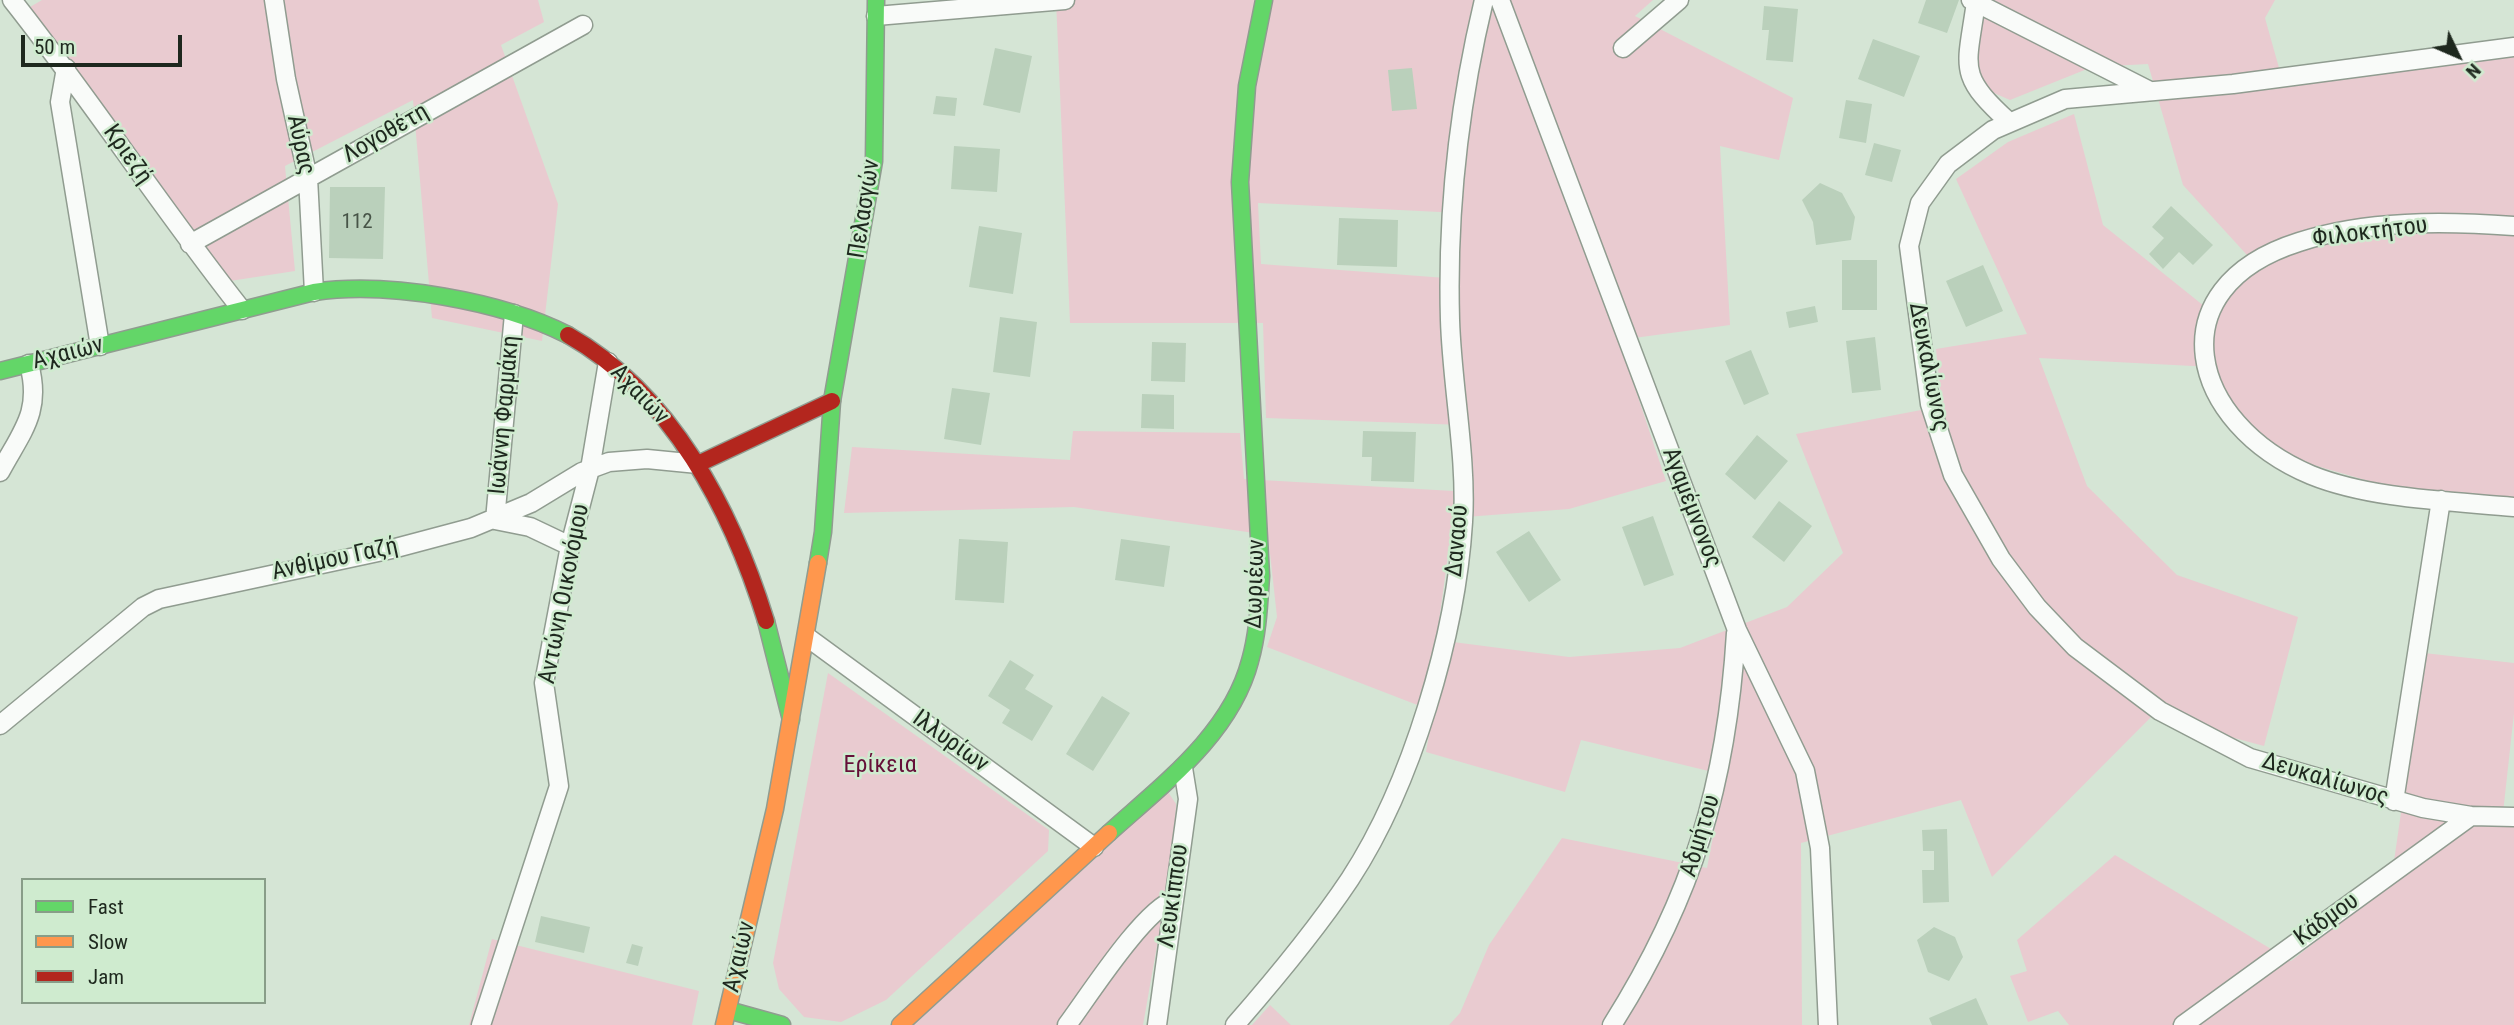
<!DOCTYPE html>
<meta charset="utf-8">
<style>
body{margin:0}
#map{position:relative;width:2514px;height:1025px;overflow:hidden;background:#d5e5d5;font-family:"Roboto Condensed",sans-serif}
canvas{display:block}
.legend{position:absolute;left:21px;top:878px;width:245px;height:126px;box-sizing:border-box;background:#cfebcf;border:2px solid #889d88;margin:0;padding:9px 12px;list-style:none;font-size:21px;color:#1e281e}
.legend li{display:flex;align-items:center;gap:14px;height:35px}
.legend b{width:35px;border:2px solid #889d88}
.north{position:absolute;left:2423px;top:21px;width:70px;height:70px;-webkit-text-stroke:5px #cfebcf;paint-order:stroke;rotate:134deg;font-size:19px;font-weight:700;line-height:28px;text-align:center;color:#1e281e}
.north::after{content:'';display:block;margin:auto;width:24px;height:32px;background:#1e281e;clip-path:polygon(50% 0,100% 100%,50% 72%,0 100%)}
.scale{position:absolute;left:21px;top:35px;width:161px;height:32px;box-sizing:border-box;border:4px solid #1e281e;border-top:0;padding-left:9px;font-size:21px;line-height:24px;white-space:nowrap;color:#1e281e;-webkit-text-stroke:5px #cfebcf;paint-order:stroke}
</style>
<div id="map">
<canvas width="2514" height="1025"></canvas>
<ul class="legend">
<li><b style="height:9px;background:#63d668"></b>Fast</li>
<li><b style="height:9px;background:#ff974d"></b>Slow</li>
<li><b style="height:9px;background:#b3261e"></b>Jam</li>
</ul>
<div class="north">N</div>
<div class="scale">50 m</div>
</div>
<script>
const ctx = document.querySelector('canvas').getContext('2d');
ctx.lineJoin = 'round';
function paint(path, color) {
  ctx.fillStyle = color;
  ctx.fill(path, 'evenodd');
}
function trace(path, color, width, dash) {
  ctx.strokeStyle = color;
  ctx.lineWidth = width;
  ctx.lineCap = dash ? 'butt' : 'round';
  ctx.setLineDash(dash || []);
  ctx.stroke(path);
}
function label(font, color, halo, rows, align = 'center') {
  ctx.font = font + ' "Roboto Condensed",sans-serif';
  ctx.lineWidth = 5;
  ctx.setLineDash([]);
  ctx.textBaseline = 'middle';
  ctx.strokeStyle = halo;
  ctx.fillStyle = color;
  for (const [text, x, y, turn = 0] of rows) {
    ctx.save();
    ctx.translate(x, y);
    ctx.rotate((+turn || 0) * Math.PI / 180);
    ctx.textAlign = isNaN(turn) ? turn : align;
    if (halo) ctx.strokeText(text, 0, 0);
    ctx.fillText(text, 0, 0);
    ctx.restore();
  }
}
paint(new Path2D(`
 M42,0H538L544,22L501,45L558,204L542,341L432,318L413,100L285,166L295,271L230,281L30,7Z
 M1056,0H1653L1635,16L1793,98L1779,160L1720,146L1730,325L1619,340L1666,481L1569,509L1453,518L1437,636L1453,642L1569,657L1680,648L1787,607L1843,553L1796,434L1942,406L1936,349L2027,334L1956,179L2008,142L2074,114L2103,225L2214,314L2236,286L2257,266L2183,185L2148,64L2092,67L2010,100L1980,87L1973,35L1979,0H2275L2265,18L2281,75L2514,55V499L2417,495L2303,462L2260,435L2224,396L2212,367L2039,358L2087,486L2177,575L2298,617L2264,746L2212,732L2158,710L1992,877L1961,800L1801,843L1802,1025H1449L1460,1013L1489,945L1562,838L1707,868L1725,775L1581,740L1565,792L1426,752L1433,711L1267,647L1277,617L1268,535L1074,507L844,513L852,447L1070,460L1073,431L1240,433L1244,479L1471,492L1463,425L1266,418L1263,323H1070ZM1258,203L1460,213L1459,279L1261,264Z
 M2424,653L2514,663V713L2502,822L2514,823V1025H2069L2058,1011L2028,1022L2010,976L2027,971L2017,940L2115,855L2291,961L2391,882Z
 M828,673L1049,830L1048,851L886,1000L841,1022L804,1017L779,989L773,963Z
 M1168,792L1176,804L1174,849L1143,1025H912Z
 M492,939L699,991L692,1025H469Z
 M1270,1005L1291,1025H1252Z`), '#e9cbd0');
paint(new Path2D(`
 M1926,0H1959L1947,33L1918,23Z
 M1764,6L1798,9L1793,62L1766,60L1769,30H1762Z
 M1873,39L1920,56L1904,97L1858,79Z
 M995,48L1032,56L1020,113L983,105Z
 M1412,68L1417,109L1392,111L1388,70Z
 M936,96L957,98L955,116L933,114Z
 M1846,100L1872,104L1866,143L1839,138Z
 M1874,143L1901,150L1892,182L1865,175Z
 M954,146L1000,149L997,192L951,189Z
 M1820,183L1842,193L1855,217L1851,240L1816,245L1813,222L1802,200Z
 M330,187H385L383,259L329,258Z
 M2171,206L2213,245L2193,265L2179,252L2163,269L2149,254L2164,238L2152,227Z
 M1339,218L1398,220L1397,267L1337,265Z
 M979,226L1022,233L1013,294L969,287Z
 M1842,260H1877V310H1842Z
 M1983,265L2003,311L1966,327L1946,281Z
 M1815,306L1818,322L1789,328L1786,312Z
 M1000,317L1037,322L1030,377L993,372Z
 M1875,337L1881,390L1852,393L1846,341Z
 M1152,342L1186,343L1185,382L1151,381Z
 M1751,350L1769,394L1744,405L1725,361Z
 M952,388L990,393L981,445L944,439Z
 M1142,394L1174,395V429L1141,428Z
 M1363,431L1416,432L1414,482L1371,481L1372,457H1362Z
 M1757,435L1788,461L1755,500L1725,474Z
 M1779,501L1812,526L1784,562L1752,537Z
 M1653,516L1674,575L1644,586L1622,527Z
 M1529,531L1561,580L1529,602L1496,552Z
 M959,539L1008,542L1004,603L955,600Z
 M1121,539L1170,546L1164,587L1115,580Z
 M1010,660L1034,675L1025,689L1053,706L1032,741L1002,723L1010,710L988,696Z
 M1102,696L1130,713L1093,771L1066,754Z
 M1947,829L1949,902L1923,903L1922,870H1934V851H1923L1922,830Z
 M541,916L590,927L584,953L535,942Z
 M1934,927L1955,937L1963,957L1949,981L1928,972L1917,940Z
 M632,944L643,947L638,966L626,963Z
 M1976,998L1988,1025H1932L1929,1018Z`), '#bad0bb');
const street = new Path2D(`
 M12,0C92,101 162,209 242,310
 M274,0L286,79L308,178L314,292
 M1500,0L1737,630L1805,771L1820,848L1828,1025
 M1971,0L2148,90
 M1976,2C1967,68 1956,74 2009,122
 M876,16L1065,0
 M2514,47L2233,84L2065,99L1993,130L1948,164L1920,203L1909,246L1930,404L1953,475L2001,559L2037,607L2075,647L2160,711L2250,758L2423,808L2471,816L2514,817
 M1623,48L1679,0
 M66,68L60,102L100,346
 M2514,226C2444,221 2366,220 2299,242C2154,288 2189,424 2311,475C2370,499 2450,501 2514,507
 M190,244L583,25
 M514,314L495,520L530,527L570,546
 M0,472C22,431 42,412 29,364
 M807,637L1094,847
 M0,725L143,607L159,599L392,549L471,528L531,503L582,472L609,462L647,459L698,464
 M2394,801L2441,500
 M481,1025L559,786L544,683L570,546L590,469L608,362
 M1067,1025C1088,997 1144,909 1174,900
 M1157,1025L1188,799L1183,768
 M1235,1025C1276,978 1316,930 1350,879C1412,784 1456,635 1463,522C1467,457 1452,386 1450,320C1447,213 1459,104 1484,0
 M1612,1025C1693,897 1727,783 1736,633
 M2183,1025L2471,816`);
const fast = new Path2D(`
 M0,371L314,292C389,281 501,301 568,335
 M818,563L823,532L832,401L874,161L876,0
 M766,621L791,720
 M1109,833C1162,785 1231,734 1250,661C1258,633 1259,605 1261,576L1240,182L1247,86L1264,0
 M728,1010L782,1025`);
const slow = new Path2D(`
 M724,1025L775,809L818,563
 M900,1025L1109,833`);
const jam = new Path2D(`
 M568,335C672,394 732,511 766,621
 M698,464L832,401`);
trace(street, '#909c90', 21);
trace(fast, '#909c90', 19);
trace(slow, '#909c90', 19);
trace(jam, '#909c90', 19);
trace(street, '#f9fbf9', 18);
trace(fast, '#63d668', 16);
trace(slow, '#ff974d', 16);
trace(jam, '#b3261e', 16);
label('21px', '#475447', null, [
 ["112",357,223]
]);
label('24px', '#1e281e', '#cfebcf', [
 ["Λογοθέτη",386,134,-30],
 ["Αύρας",300,145,78],
 ["Κριεζή",127,155,55],
 ["Πελασγών",865,209,-81],
 ["Φιλοκτήτου",2370,233,-7],
 ["Αχαιών",68,354,-14],
 ["Δευκαλίωνος",1928,367,79],
 ["Αχαιών",639,395,46],
 ["Ιωάννη Φαρμάκη",505,415,-85],
 ["Αγαμέμνονος",1691,508,69],
 ["Δαναού",1458,541,-85],
 ["Ανθίμου Γαζή",335,560,-12],
 ["Δωριέων",1256,584,-88],
 ["Αντώνη Οικονόμου",565,594,-79],
 ["Ιλλυρίων",950,742,36],
 ["Δευκαλίωνος",2325,780,17],
 ["Αδμήτου",1701,836,-73],
 ["Λευκίππου",1174,896,-82],
 ["Κάδμου",2327,920,-36],
 ["Αχαιών",740,957,-77]
]);
label('24px', '#650f38', '#cfebcf', [
 ["Ερίκεια",880,766]
]);
</script>
